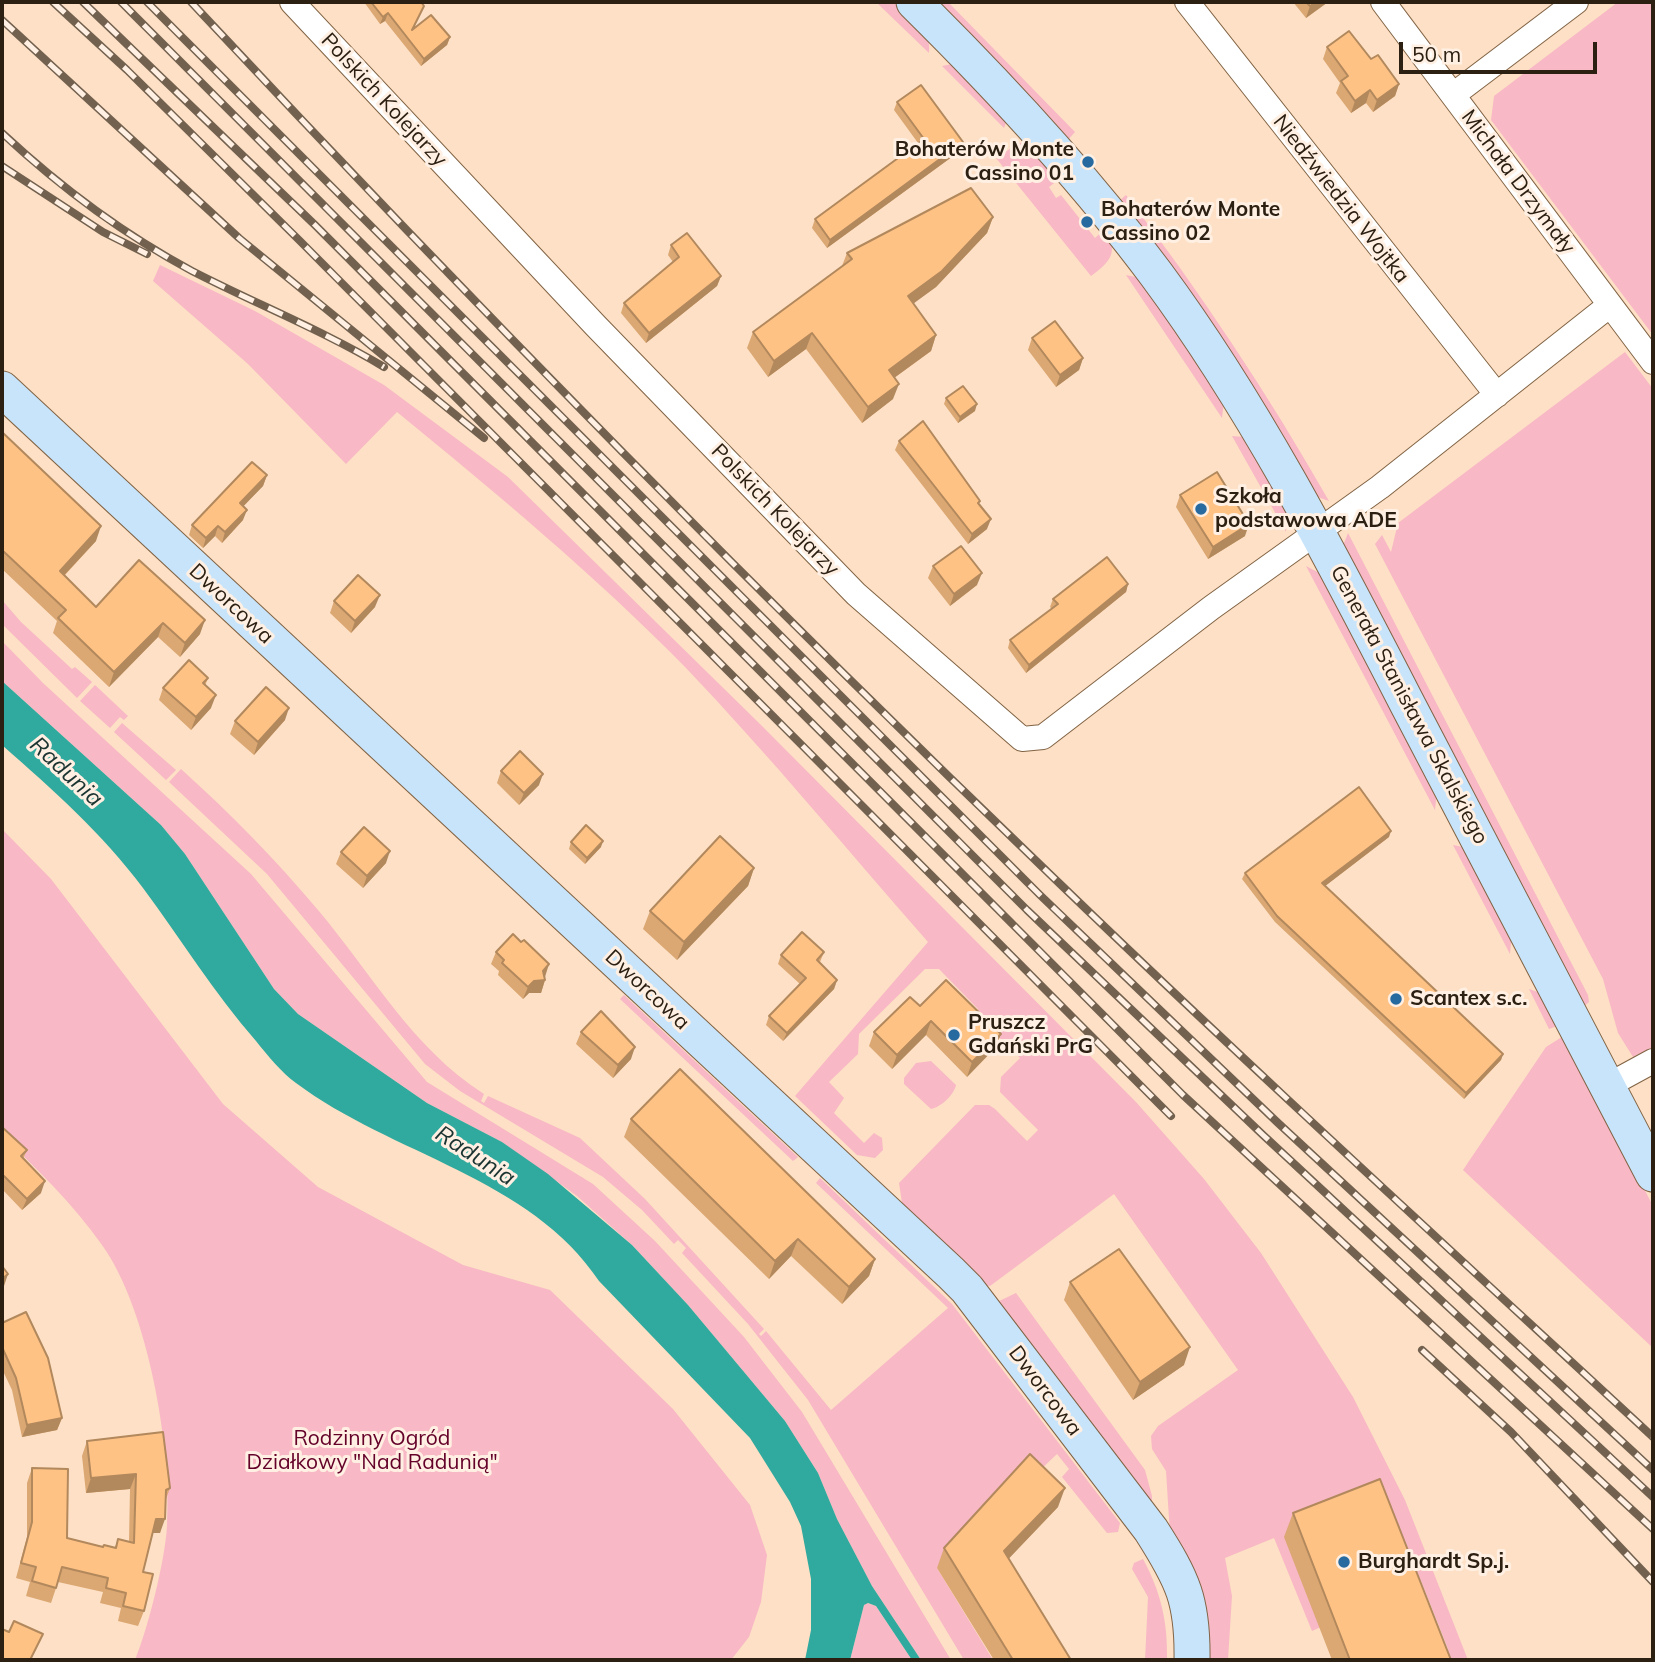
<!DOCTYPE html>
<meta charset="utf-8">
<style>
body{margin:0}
#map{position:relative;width:1655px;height:1662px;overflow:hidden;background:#fde0c5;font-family:Mulish,sans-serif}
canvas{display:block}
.frame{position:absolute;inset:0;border:4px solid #2c2013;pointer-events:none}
.scale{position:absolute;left:1399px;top:42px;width:198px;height:32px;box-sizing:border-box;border:4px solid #2c2013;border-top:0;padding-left:9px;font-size:21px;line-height:24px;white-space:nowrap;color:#2c2013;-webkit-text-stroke:5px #fff0e3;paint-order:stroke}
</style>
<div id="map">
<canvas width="1655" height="1662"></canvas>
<div class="frame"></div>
<div class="scale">50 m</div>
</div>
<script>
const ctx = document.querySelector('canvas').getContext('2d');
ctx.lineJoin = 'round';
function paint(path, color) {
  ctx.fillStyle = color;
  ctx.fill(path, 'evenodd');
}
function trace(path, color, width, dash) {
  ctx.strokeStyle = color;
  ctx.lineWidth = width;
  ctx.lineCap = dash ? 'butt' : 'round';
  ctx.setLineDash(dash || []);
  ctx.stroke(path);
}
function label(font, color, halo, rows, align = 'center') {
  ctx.font = font + ' Mulish,sans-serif';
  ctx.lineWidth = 6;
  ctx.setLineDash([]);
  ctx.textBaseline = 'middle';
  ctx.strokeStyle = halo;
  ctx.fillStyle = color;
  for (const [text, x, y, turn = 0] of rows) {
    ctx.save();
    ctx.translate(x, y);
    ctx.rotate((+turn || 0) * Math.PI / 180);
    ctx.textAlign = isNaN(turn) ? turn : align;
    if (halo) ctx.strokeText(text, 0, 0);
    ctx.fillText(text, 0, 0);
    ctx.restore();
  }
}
paint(new Path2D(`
 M876,2H894C910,16 932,29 929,53Z
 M934,2H948L1075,132L1067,141Z
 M1618,2H1653V335L1491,120L1494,96Z
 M952,64L1007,120L1004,128L942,66Z
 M1019,143H1027L1062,177L1049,187L1056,198L1061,195L1095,238L1104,230C1120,252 1110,262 1091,276L996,158Z
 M1126,195C1201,293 1268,394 1329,501L1312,495L1118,202Z
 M160,265L255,311L384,385L508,477L760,724L1136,1102L1204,1179L1261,1253L1353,1397L1405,1500L1468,1660H1433L1431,1655L1448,1649L1421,1581L1312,1631L1274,1538L1225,1558L1232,1596L1228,1660H1206L1170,1534L1166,1471L1152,1449L1151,1436L1158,1426L1238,1370L1114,1194L990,1286L978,1284L902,1203L899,1183L975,1105H989L995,1109L1027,1141L1038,1130L1000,1092L1001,1077L1020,1058L978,1017V1009L939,969H925L859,1034L858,1054L829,1082L844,1098L834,1113L864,1143L874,1133L882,1138L883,1150L875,1158L857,1155L795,1096L928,942C848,851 770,756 686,668C596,576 496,493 397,412L346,464L248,364L153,281Z
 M1126,275L1140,278L1224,402L1222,418Z
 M1625,352L1653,389V1047L1633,1057L1618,1033L1603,979L1375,544L1382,535L1391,552L1398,523Z
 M1232,436L1244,437L1286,503V532Z
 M1348,533L1588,995L1589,1002L1582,1008L1345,558L1344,543Z
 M1306,566L1325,576L1437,790L1435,810Z
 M2,600L21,622L72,669L75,667L92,682L77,698L2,624Z
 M2,641L43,683L251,874L427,1082L593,1184L655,1241L744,1337L802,1412L951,1660H921L872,1586L837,1519L818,1473L785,1421L688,1305L632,1245L577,1196L502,1142L427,1103L298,1014L274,989L185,854L161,825L2,681Z
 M95,685L128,716L124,720L120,717L110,728L80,701Z
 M122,723L176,770L166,780L114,732Z
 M181,769C230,813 276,860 318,910C372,974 412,1048 484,1094L481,1101L484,1103L488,1096L580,1138L645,1199L764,1329L759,1334L761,1336L766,1331L831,1410L948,1308L816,1183L820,1178L952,1304L1120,1523L1118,1532L1107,1533L1062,1477L1069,1469L1057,1454L937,1568L993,1660H964L808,1400L748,1324L682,1253L686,1248L678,1240L674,1244L642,1210L603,1177L460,1091L425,1064L267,874L169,782Z
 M2,829L51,879L223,1104L318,1187L463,1265L550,1290L673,1409L750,1505L767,1555L761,1602L749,1637L731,1660H135C148,1628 165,1561 167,1526C172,1448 148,1309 102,1245C74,1205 37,1169 2,1135Z
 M1453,845L1463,847L1512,931L1510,954Z
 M1529,989L1543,994L1560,1025L1549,1029Z
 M624,995L798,1157L793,1161L620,999Z
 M1565,1035L1653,1206V1348L1463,1170L1546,1047Z
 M931,1061L956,1085C954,1095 941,1107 931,1109L904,1084V1078L916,1063Z
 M1016,1293L1145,1470L1152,1496V1512L995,1303Z
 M1143,1559C1161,1592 1168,1623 1167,1660H1145L1148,1597L1132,1569L1134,1563Z
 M867,1603L876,1606L912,1660H850L864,1605Z`), '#f8b8c5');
paint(new Path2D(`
 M2,681L161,825L185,854L274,989L298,1014L427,1103L502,1142L548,1174L632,1245L688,1305L785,1421L818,1473L837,1519L872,1586L921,1660H912L876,1606L868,1603L864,1605L850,1660H805L811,1630V1579L801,1526L790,1502L750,1438L599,1281C530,1177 392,1155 296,1083C281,1072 268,1056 256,1041C214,993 181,939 143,888C102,833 53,790 2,745Z`), '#30a99e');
const street = new Path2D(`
 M292,2L595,325L856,594L1022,739L1043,737L1211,608L1380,487L1610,305
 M1187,2L1497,395
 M1383,2L1653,362
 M1453,95L1576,2
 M1607,1086L1653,1061`);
const secondary = new Path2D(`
 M914,2C1000,87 1083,176 1156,274C1256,409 1333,560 1410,709C1491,864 1572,1019 1653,1174
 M2,389L951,1273L967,1289L1151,1530C1183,1580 1193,1601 1192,1660`);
trace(street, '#816344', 26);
trace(secondary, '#816344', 37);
trace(street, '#fff', 24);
trace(secondary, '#c8e4fa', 35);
const rail = new Path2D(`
 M53,2L127,70L300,241L1171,1116
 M83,2L315,225L1183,1095L1653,1529
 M121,2L1027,910L1263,1135L1653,1497
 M147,2L1040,895L1277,1122L1653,1470
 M191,2C472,303 761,597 1058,882C1253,1070 1454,1253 1653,1437
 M2,20L239,238L484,438
 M2,133C59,186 123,234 192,271C256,304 322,330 384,367
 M2,166L103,232L147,254
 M1422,1350L1511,1432L1653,1582`);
trace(rail, '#73614f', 8);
trace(rail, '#fff0e3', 5, [16]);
paint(new Path2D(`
 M364,2H421V13L413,29L450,37L447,45L421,66L385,21L380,24Z
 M1293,2H1328L1306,18Z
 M1327,47L1371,59L1399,84L1395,96L1373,112L1366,103L1351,113L1336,93L1340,83L1323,59Z
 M897,102L963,142L960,151L827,248L812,228L815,219L918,143L894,110Z
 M993,217L987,233L936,287L913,303L936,335L931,351L894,378L893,399L862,423L806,349L768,377L747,348L753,332L842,266L847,253Z
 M671,245L721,276L717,286L646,343L621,313L624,303L673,262L668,255Z
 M1032,338L1083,358L1079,370L1056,387L1028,350Z
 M946,398L975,411L958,423L944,404Z
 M2,432L96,541L65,575L96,607L139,560L200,634L180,657L158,637L109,687L53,633L57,621L2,569Z
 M899,441L979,504L987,529L968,544L895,450Z
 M267,475L263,486L243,506V520L222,543L215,536L203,548L189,535L192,525Z
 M1180,495L1245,536L1208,559L1176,507Z
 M933,566L977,585L950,606L928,578Z
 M1128,584L1126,592L1026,673L1008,648L1010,640L1052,609L1050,607L1053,599Z
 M334,601L375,607L351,633L330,613Z
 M208,678L205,686L211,708L191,730L159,700L163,688Z
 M285,720L254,755L230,734L235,721Z
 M501,771L539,785L519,805L497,783Z
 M1389,837L1325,886L1503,1054L1501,1060L1464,1099L1275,922L1242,879L1245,873Z
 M571,842L601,847L585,864L569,849Z
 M341,852L386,863L363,888L336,864Z
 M754,868L748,886L677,960L643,929L650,911Z
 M496,952L545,977V980L541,993H529L523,999L498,975L499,971L491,964Z
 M824,952L820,962L837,980L834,989L783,1041L766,1025L769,1016L800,984L778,964L781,955Z
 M920,1006L1001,1034L995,1048L967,1077L926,1035L892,1069L869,1046L874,1032Z
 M581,1032L631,1059L613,1078L576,1044Z
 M631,1119L875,1259L869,1276L842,1304L791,1256L769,1279L624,1137Z
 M2,1127L27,1150L23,1159L41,1193L22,1210L2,1189Z
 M1070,1282L1184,1365L1133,1400L1064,1300Z
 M2,1323L62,1418L57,1430L22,1437L12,1390L2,1369Z
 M87,1441L170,1488L166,1499L160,1533H153L143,1572L144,1611L138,1626L118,1621L121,1608L100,1603L103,1592L58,1582L51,1603L26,1596L30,1582L16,1578L27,1537V1483L32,1468L67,1538L103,1547H115L118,1539L129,1542L130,1489L86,1493L82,1456Z
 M1058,1507L1008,1559L1071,1660H994L937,1568L944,1548Z
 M1293,1513L1451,1660H1332L1284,1537Z`), '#dba772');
paint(new Path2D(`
 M1316,2H1328L1306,18L1310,6Z
 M388,13L385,21L380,24L383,17Z
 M450,37L447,45L421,66L424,59Z
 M1399,84L1395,96L1373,112L1377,100Z
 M1370,90L1366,103L1351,113L1355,101Z
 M963,142L960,151L827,248L830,240Z
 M993,217L987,233L936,287L902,312L908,296Z
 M721,276L717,286L646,343L649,333Z
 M812,333L806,349L768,377L774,361Z
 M936,335L931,351L883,386L889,370Z
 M1083,358L1079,370L1056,387L1060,375Z
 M899,384L893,399L862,423L868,407Z
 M977,404L975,411L958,423L960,417Z
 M267,475L263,486L236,514L240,503Z
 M247,510L243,520L222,543L225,532Z
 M991,519L987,529L968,544L972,534Z
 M1249,524L1245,536L1208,559L1213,547Z
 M101,526L96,541L55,585L60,571Z
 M218,526L215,536L203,548L206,538Z
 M982,573L977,585L950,606L954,594Z
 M1128,584L1126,592L1026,673L1029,665Z
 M380,595L375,607L351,633L355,621Z
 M205,620L200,634L180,657L185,643Z
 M163,623L158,637L109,687L114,672Z
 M216,695L211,708L191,730L196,717Z
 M289,708L285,720L254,755L258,742Z
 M543,774L539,785L519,805L524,793Z
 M1391,831L1389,837L1320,890L1322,883Z
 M603,841L601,847L585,864L587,858Z
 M390,851L386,863L363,888L367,876Z
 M754,868L748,886L677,960L684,942Z
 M549,964L545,977L541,980H545L541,993H529L523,999L528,987Z
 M837,980L834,989L783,1041L787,1033Z
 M931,1021L926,1035L892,1069L897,1055Z
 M1001,1034L995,1048L967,1077L972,1062Z
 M635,1047L631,1059L613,1078L618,1065Z
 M1503,1054L1501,1060L1464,1099L1466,1093Z
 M45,1181L41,1193L22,1210L27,1199Z
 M798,1239L791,1256L769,1279L775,1261Z
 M875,1259L869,1276L842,1304L849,1287Z
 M8,1274L4,1286L2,1288V1279Z
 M1190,1347L1184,1365L1133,1400L1140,1382Z
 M62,1418L57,1430L22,1437L27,1425Z
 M136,1474L130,1489L86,1493L91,1478Z
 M1065,1488L1058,1507L997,1571L1004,1551Z
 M156,1519H165L160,1533H151Z`), '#b2885d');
const building = new Path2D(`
 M371,2H421L424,6L412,30L431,15L450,37L424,59L388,13L383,17Z
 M1306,2H1316L1310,6Z
 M1349,31L1371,59L1378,55L1399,84L1377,100L1370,90L1355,101L1341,81L1348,76L1327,47Z
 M921,85L963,142L830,240L815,219L924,139L897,102Z
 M971,188L993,217L942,271L908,296L936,335L889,370L899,384L868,407L812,333L774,361L753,332L852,259L847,253Z
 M687,233L721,276L649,333L624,303L679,257L671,245Z
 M1055,321L1083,358L1060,375L1032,338Z
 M963,386L977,404L960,417L946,398Z
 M923,421L980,501L978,503L991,519L972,534L899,441Z
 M2,432L101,526L60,571L96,607L139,560L205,620L185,643L163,623L114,672L58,618L66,610L2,550Z
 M252,462L267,475L240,503L247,510L225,532L218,526L206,538L192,525Z
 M1217,472L1249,524L1213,547L1180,495Z
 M961,546L982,573L954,594L933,566Z
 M1107,557L1128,584L1029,665L1010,640L1058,604L1053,599Z
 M358,575L380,595L355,621L334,601Z
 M189,660L208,678L203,683L216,695L196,717L163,688Z
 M266,687L289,708L258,742L235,721Z
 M520,751L543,774L524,793L501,771Z
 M1359,787L1391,831L1322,883L1503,1054L1466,1093L1277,916L1245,873Z
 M586,825L603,841L587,858L571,842Z
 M364,827L390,851L367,876L341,852Z
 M720,836L754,868L684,942L650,911Z
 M802,932L824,952L817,960L837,980L787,1033L769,1016L806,978L781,955Z
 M513,934L521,942L524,940L549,964L543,971L545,980L534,981L528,987L502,963L504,960L496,952Z
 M946,980L1001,1034L972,1062L931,1021L897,1055L874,1032L910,997L920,1006Z
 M601,1011L635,1047L618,1065L581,1032Z
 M680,1069L875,1259L849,1287L798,1239L775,1261L631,1119Z
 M2,1127L27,1150L21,1156L45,1181L27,1199L4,1176L2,1178Z
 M1119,1249L1190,1347L1140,1382L1070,1282Z
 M2,1266L8,1274L2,1279Z
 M26,1312L48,1358L62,1418L27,1425L16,1378L2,1347V1323Z
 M163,1432L170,1488L166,1490L165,1519H156L143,1572L153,1574L144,1611L123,1606L126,1593L106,1588L108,1578L62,1567L56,1588L32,1581L36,1567L21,1563L32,1522V1468L68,1469L67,1538L103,1547L104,1545L116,1548L118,1539L134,1543L136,1474L91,1478L87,1441Z
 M1030,1454L1065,1488L1004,1551L1071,1660H1013L944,1548Z
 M1380,1479L1451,1660H1350L1293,1513Z
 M14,1621L43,1634L30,1660H2V1629L9,1632Z`);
paint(building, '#ffc285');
trace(building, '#b2885d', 2);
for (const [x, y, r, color] of [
 [1088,162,7,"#276a9f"],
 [1087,222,7,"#276a9f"],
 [1201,509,7,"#276a9f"],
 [1396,999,7,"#276a9f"],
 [954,1035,7,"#276a9f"],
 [1344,1562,7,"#276a9f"]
]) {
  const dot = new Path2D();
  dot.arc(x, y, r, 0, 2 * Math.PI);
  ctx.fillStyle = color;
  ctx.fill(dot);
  trace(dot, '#fff0e3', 2.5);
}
label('21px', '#2c2013', '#fff0e3', [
 ["Polskich Kolejarzy",384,100,47],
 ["Michała Drzymały",1518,182,53],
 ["Niedźwiedzia Wojtka",1341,199,52],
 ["Polskich Kolejarzy",775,510,46],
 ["Dworcowa",231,604,43],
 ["Generała Stanisława Skalskiego",1409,705,62],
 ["Dworcowa",647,990,43],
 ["Dworcowa",1045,1391,53]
]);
label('bold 21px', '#2c2013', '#fff0e3', [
 ["Bohaterów Monte",1074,150,"right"],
 ["Cassino 01",1074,174,"right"],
 ["Bohaterów Monte",1101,210],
 ["Cassino 02",1101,234],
 ["Szkoła",1215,497],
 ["podstawowa ADE",1215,521],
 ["Scantex s.c.",1410,999],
 ["Pruszcz",968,1023],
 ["Gdański PrG",968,1047],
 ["Burghardt Sp.j.",1358,1562]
], 'left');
label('21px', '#640129', '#fff0e3', [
 ["Rodzinny Ogród",372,1439],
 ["Działkowy \"Nad Radunią\"",372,1463]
]);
label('italic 23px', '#1b3431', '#fff0e3', [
 ["Radunia",66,772,43],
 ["Radunia",475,1156,33]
]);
</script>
